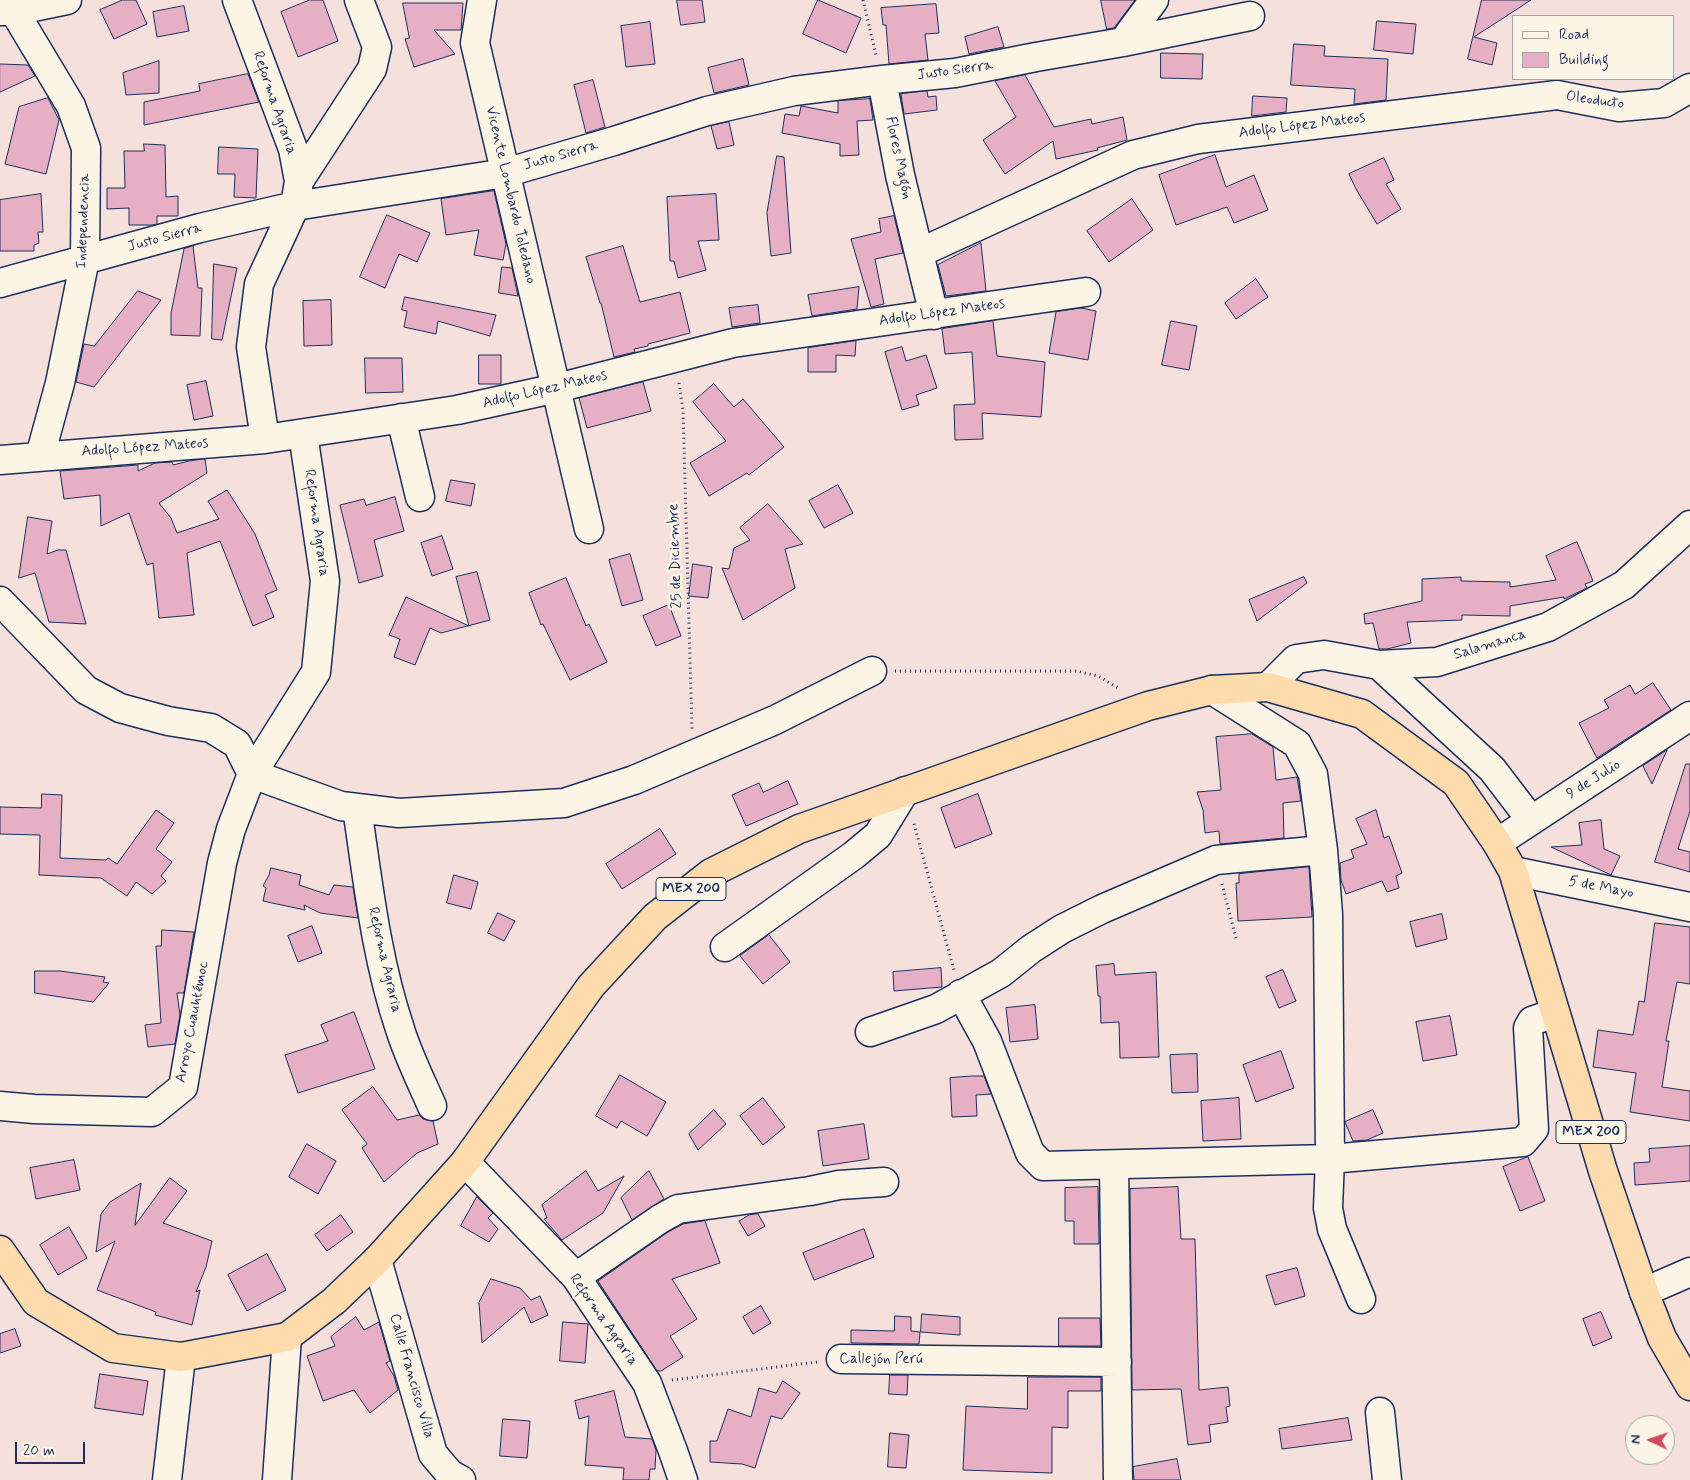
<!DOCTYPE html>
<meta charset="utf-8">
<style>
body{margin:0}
#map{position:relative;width:1690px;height:1480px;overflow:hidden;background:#f6e0db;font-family:Mynerve,sans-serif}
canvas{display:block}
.legend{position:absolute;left:1512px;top:15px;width:162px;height:65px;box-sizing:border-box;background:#fcf5e5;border:1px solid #a2a6af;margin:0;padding:6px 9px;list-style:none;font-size:15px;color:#1b2f5e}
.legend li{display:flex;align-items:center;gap:10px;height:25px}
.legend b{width:25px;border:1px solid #a2a6af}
.north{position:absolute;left:1625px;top:1415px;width:50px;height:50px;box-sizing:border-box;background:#fcf5e5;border:1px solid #a2a6af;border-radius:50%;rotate:273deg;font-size:14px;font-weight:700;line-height:20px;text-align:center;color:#1b2f5e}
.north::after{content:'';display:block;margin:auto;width:18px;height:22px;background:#d1495b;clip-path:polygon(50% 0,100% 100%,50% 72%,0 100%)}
.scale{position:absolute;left:15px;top:1442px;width:70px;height:22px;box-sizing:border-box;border:2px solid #1b2f5e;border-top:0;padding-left:6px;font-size:15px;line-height:18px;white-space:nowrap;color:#1b2f5e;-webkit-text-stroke:4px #fcf5e5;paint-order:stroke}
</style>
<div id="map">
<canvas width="1690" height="1480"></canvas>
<ul class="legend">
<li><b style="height:6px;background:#fcf5e5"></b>Road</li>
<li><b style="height:14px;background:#e7afc3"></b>Building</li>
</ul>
<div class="north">N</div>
<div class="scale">20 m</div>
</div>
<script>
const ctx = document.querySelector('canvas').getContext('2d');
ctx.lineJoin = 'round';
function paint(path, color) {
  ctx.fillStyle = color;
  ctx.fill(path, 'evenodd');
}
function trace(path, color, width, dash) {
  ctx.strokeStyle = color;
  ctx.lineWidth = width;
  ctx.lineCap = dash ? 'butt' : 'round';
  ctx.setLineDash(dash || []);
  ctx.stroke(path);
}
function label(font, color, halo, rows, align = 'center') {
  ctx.font = font + ' Mynerve,sans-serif';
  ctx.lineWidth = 5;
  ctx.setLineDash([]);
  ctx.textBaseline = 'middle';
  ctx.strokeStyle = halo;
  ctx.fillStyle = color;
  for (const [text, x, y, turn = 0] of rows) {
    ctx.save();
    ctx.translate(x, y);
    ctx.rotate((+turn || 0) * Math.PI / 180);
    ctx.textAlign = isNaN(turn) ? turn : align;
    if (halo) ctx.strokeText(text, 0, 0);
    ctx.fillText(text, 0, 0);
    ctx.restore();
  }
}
const building = new Path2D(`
 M123,0H136L147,24L114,39L100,10Z
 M310,0H323L338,41L298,57L281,12Z
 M677,0H702L705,22L681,25Z
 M818,0L861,18L846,53L803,34Z
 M1101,0H1135L1114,28L1107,29Z
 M1482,0H1531L1474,37L1497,43L1492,65L1468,59Z
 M403,3H463L461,30H434L455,54L414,67L405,39L409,38Z
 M936,4L939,33L925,34L928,60L889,64L886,25H883L881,8Z
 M184,6L189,31L157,37L153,12Z
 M1377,21L1416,24L1413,54L1374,50Z
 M650,22L655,64L626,67L621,26Z
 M998,27L1004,47L969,54L965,37Z
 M1294,44L1325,46L1324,56L1388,59L1386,100L1354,104L1355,89L1291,85Z
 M1161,53L1203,54L1202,79L1161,78Z
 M743,59L749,85L714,93L708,68Z
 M159,61V93L126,95L123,73Z
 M0,64L28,65L35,76L0,92Z
 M248,74L259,102L144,125V102L200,91L199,84Z
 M1025,75L1054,127L1091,119L1092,124L1123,117L1127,140L1097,148L1098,150L1056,159L1053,141L1005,174L983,140L1016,117L995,81Z
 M593,80L605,127L586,133L574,85Z
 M927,91L928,97L936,96L937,110L904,114L901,94Z
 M1253,96L1287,98L1286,112L1252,116Z
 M48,98L59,120L46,174L5,164L19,107Z
 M870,99L873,120L857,121L859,155L840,156V144L782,133L785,114L799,116L801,106L838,113V101Z
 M729,122L734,145L717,149L711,126Z
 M144,144L165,145L166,197L178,196V216H157V224L153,225H129V208L107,209V188H125L124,151H144Z
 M219,147L258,149L256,198L234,197L235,174H218Z
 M1215,155L1226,187L1254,175L1268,210L1234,223L1227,207L1176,225L1159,175Z
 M777,156L784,157L791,253L771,256L767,213Z
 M1384,158L1394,180L1386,184L1401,209L1377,224L1356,189L1349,174Z
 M494,191L506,244L503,260L474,255L479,230L446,235L441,199Z
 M41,194L43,232H38L39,243L34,245V251H0V200Z
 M716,194L719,240L698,241L706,270L678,278L674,261H670L667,197Z
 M1132,199L1153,230L1109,262L1087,231Z
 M387,215L430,233L417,262L399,254L385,288L360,277Z
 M894,216L903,253L875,259L884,304L871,307L851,239L881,232L879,219Z
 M981,243L986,291L946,296L938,265Z
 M193,246L198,288H202L200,336L171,335V313L184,249Z
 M623,246L640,302L680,292L690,333L648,344V346L634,349L635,352L614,357L601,303H600L586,257Z
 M214,264L237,268L222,340L212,339Z
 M502,267L512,268L518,296L499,293Z
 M1256,279L1268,297L1236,319L1225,303Z
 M859,287L857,309L812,316L808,295Z
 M138,291L161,300L94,387L76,382L84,344L94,346Z
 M405,297L496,315L490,336L438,321L436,334L404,327L407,311L402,310Z
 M331,300L332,345L304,346L303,301Z
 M758,305L760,323L732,327L729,308Z
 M1081,308L1096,311L1088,360L1049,353L1056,312Z
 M993,321L997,356L1045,362L1041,417L982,413L983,439L955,440L954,405L975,404L972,352L945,354L942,329Z
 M1171,321L1197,326L1189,370L1162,365Z
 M856,341L855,356L836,355V372H808V348Z
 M902,347L906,361L926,355L937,388L916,395L919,405L902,410L885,352Z
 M479,355H501V384H479Z
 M365,358H402L403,392L366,393Z
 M206,381L213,416L194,420L187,385Z
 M643,382L651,411L587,428L579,398Z
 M714,384L734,407L743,399L784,447L749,475L747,473L709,496L690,463L726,441L693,402Z
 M205,459L207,473L159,503L171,518L177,533L219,519L208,501L227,490L255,534L277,590L265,595L274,617L253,626L220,541L187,553L194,615L159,618L153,563L147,565L129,513L101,526L100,495L64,499L60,471L138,465V471L155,463L172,462L173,465L189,461Z
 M451,480L475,484L471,506L446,501Z
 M838,485L853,513L824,528L809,501Z
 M395,497L404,531L374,540L383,576L359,583L340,505L364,499L366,505Z
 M768,504L803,544L785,549L795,588L743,620L722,568L729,569L734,548L750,540L740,528Z
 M28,517L52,521L47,554L58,550H66L86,624L49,622L35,573L19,578Z
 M442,536L453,569L432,576L421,543Z
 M1577,542L1593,581L1585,584L1587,588L1564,599V597L1510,606V616L1462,615V620L1407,622L1411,643L1387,649H1379L1373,623L1365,624L1364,614L1422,601V579L1461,577V581L1510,582V587L1556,580L1546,556Z
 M630,554L643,600L622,606L609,560Z
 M693,564L712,567L708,598L689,596Z
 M477,572L490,620L441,633L430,628L415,665L394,657L400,639L389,635L406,597L469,626L456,577Z
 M1304,577L1307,583L1257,621L1249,600Z
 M566,578L586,626L589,624L607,662L570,680L543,624L541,625L529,593Z
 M669,605L681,636L656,646L643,616Z
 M1653,683L1671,710L1597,758L1579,723L1609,708L1604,700L1630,685L1635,694Z
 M1252,734L1273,747L1276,780L1297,777L1301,801L1283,803L1284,838L1220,844L1219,831L1205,833L1203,810L1197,792L1221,790L1216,737Z
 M1667,750L1652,784L1643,766Z
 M1686,764H1690V811L1678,849L1690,852V872L1655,862Z
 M788,781L798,804L746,826L732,795L759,783L763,792Z
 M42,794L62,795L60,858L106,860L108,858L117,864L156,810L174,823L156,849L172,862L161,876L166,881L152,894L136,882L127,896L101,878L39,875L40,835L0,834V807L41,808Z
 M978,794L992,834L955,848L941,808Z
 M1376,810L1384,838L1389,836L1402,873L1396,876L1399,888L1387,892L1382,881L1346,894L1341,880L1340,863L1354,858L1351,850L1367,844L1356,819Z
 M1601,820L1604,849L1620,856L1611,875L1551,847L1582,845L1579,823Z
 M660,829L676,854L622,889L606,864Z
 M1309,867L1312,917L1238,921L1236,883H1239V874Z
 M271,868L301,875L299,885L329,895L334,885L353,887L358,918L320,913L304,905L305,910L263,901L266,888L263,886L269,875Z
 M454,875L478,882L471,909L447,903Z
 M498,913L515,921L504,941L488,933Z
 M1442,914L1447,939L1416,947L1410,922Z
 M1655,923L1690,927V984L1677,982L1666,1041H1669L1662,1087L1690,1091V1121L1630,1112L1636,1073L1593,1067L1598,1030L1633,1035L1639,1001L1644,1002Z
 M312,926L322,953L298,962L288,936Z
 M162,930L194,932L184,993H177L180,1015L175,1044L148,1047L145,1025L161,1023L156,946H161Z
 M769,935L790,962L763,984L740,956Z
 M1114,964L1115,975L1156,972L1159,1057L1120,1058L1119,1022L1101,1023L1100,996H1098L1096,966Z
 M941,968L942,987L894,991L893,972Z
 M1283,970L1296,1001L1279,1008L1266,977Z
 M35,971H60L105,977L103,982L109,983L93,1002L35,993Z
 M1035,1005L1038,1039L1010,1042L1006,1008Z
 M354,1012L375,1069L298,1093L285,1055L328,1041L321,1025Z
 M1450,1016L1457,1055L1423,1061L1416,1022Z
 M1281,1051L1294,1088L1256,1102L1243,1065Z
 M1197,1054L1198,1092L1172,1093L1170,1055Z
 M620,1075L666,1102L647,1136L621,1121L617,1128L596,1116Z
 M972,1076H984L991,1094L976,1095L977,1116L952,1117L950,1078Z
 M373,1087L397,1120L419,1115L423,1119L433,1121L438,1144L417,1153L384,1182L362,1148L367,1144L342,1110Z
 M763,1098L785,1127L763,1145L740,1116Z
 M1239,1098L1241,1139L1203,1141L1201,1101Z
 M714,1110L726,1124L698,1150L689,1134Z
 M1373,1110L1383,1133L1367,1140L1353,1141L1345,1122Z
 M864,1124L869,1159L823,1166L818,1131Z
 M307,1144L336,1161L318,1194L289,1177Z
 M1690,1146V1181L1635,1185L1634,1163L1650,1162L1649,1149Z
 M1528,1157L1545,1201L1520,1211L1503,1167Z
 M74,1160L80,1190L36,1199L30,1168Z
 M586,1171L598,1191L624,1176L603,1213L562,1240L544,1219L547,1218L542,1205Z
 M649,1171L664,1199L632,1220L621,1198Z
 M170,1178L187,1191L163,1223L212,1241L206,1267L196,1292L200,1290L192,1325L155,1315L156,1312L97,1290L115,1241L96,1252L101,1214L110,1202L141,1183L135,1225Z
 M1098,1187L1099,1244H1074V1221H1065V1188Z
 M1178,1187L1181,1239H1195L1199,1390L1228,1387L1230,1406L1226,1407L1228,1422L1209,1425L1211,1442L1188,1445L1181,1389L1132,1390L1130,1189Z
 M477,1197L493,1213L488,1218L498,1229L489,1242L461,1226Z
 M758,1214L765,1226L748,1236L739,1221L749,1215Z
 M341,1215L353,1232L327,1251L315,1235Z
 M705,1221L720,1263L672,1279L697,1319L670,1336L683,1357L661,1371H657L598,1281L668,1232L683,1224Z
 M69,1227L87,1258L58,1275L40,1245Z
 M864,1229L874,1257L814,1280L803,1253Z
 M267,1254L286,1290L247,1311L228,1275Z
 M1297,1268L1305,1296L1275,1305L1266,1276Z
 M491,1279L520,1288L531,1300L540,1296L548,1315L531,1323L524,1307L482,1343L479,1303Z
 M761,1306L771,1323L753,1334L743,1317Z
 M1601,1312L1612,1338L1593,1346L1583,1319Z
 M922,1314L960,1317V1335L921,1332Z
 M895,1316L911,1317V1331L920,1332L919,1344L851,1343V1330L894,1331Z
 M356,1317L364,1330L379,1322L390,1361L386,1363L394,1376L398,1390L370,1413L354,1390L323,1401L307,1356L335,1346L331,1337Z
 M1059,1318H1100L1101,1346H1059Z
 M563,1322L588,1324L585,1363L560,1361Z
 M15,1329L21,1346L0,1353V1334Z
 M100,1374L148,1381L143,1415L95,1408Z
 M890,1375H908L907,1395L889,1394Z
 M1028,1377H1101V1391H1068V1428L1052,1427V1473L963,1470L966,1406L1027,1409Z
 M783,1381L800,1393L782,1419L771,1416L755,1468L742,1464L710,1462V1441H717L728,1409L751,1417L759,1388L776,1393Z
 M614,1391L625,1437L652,1439L656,1450L655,1469H650L649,1480H623L624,1468L585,1465L589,1416L579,1419L575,1401Z
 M1348,1418L1352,1440L1282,1449L1279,1429Z
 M503,1419L530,1421L527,1458L500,1456Z
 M890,1433L909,1435L906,1468L888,1467Z
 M1177,1459L1181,1480H1134L1133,1467Z`);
paint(building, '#e7afc3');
trace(building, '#1b2f5e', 1);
const minor = new Path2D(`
 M13,0L14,11L71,106L86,148L85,259L60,383L40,456
 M237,0L293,149L299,181L295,206L259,284L251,347L265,439
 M482,0L475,43L589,529
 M0,11H14L67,0
 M1123,42L1154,0
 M882,80L900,175L934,315
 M299,181L372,69L377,47L359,0
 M919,253L1133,155L1198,139L1557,95L1619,107L1664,103L1690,88
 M0,283L200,228L295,206L505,173L614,141L707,111L794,91L882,80L955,73L1036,57L1123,42L1250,16
 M401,418L420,497
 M0,460L265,439L457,410L557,388L733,343L1086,292
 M0,601L86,690L120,708L168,721L211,728L237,744L252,774L341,806L399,813L564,803L634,780L775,720L872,671
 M1379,665L1492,769L1531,820
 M1268,687L1296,659L1324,655L1379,665L1437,662L1548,627L1624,585L1690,525
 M1212,690L1297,744L1313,774L1323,850L1328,914L1330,1159L1328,1208L1332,1229L1361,1299
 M357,808C368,882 376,958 400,1029C408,1055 421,1081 432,1106
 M1497,843L1690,716
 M1513,871L1690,907
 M725,947L854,855L878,835L905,791
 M961,994L987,1041L1030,1153L1043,1166L1330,1159L1523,1142L1534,1129L1528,1028L1532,1021L1555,1013
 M870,1032L936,1009L1001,973L1031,949L1062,929L1102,909L1216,860L1323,850
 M0,1106L34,1109L152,1112L183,1087L222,863L231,829L252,774L316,672L325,581L303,434
 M465,1162L576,1277L647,1383L673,1451L683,1480
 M1114,1165L1118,1480
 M377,1260L433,1454L450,1474L461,1480
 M576,1277L660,1219L678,1209L810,1191L839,1185L884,1182
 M1644,1292L1690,1272
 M841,1359L1117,1362
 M1380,1412L1387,1480
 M167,1480L181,1357
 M277,1480L287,1337`);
const highway = new Path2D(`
 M0,1250L36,1302L113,1348L181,1357L287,1337L334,1301L377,1260L465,1162L591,986L655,917L711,873L799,829L1148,706L1212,690L1268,687L1362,714L1456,783L1497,843L1513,871L1603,1171L1644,1292L1662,1338L1690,1386`);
trace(minor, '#1b2f5e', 31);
trace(highway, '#1b2f5e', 31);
trace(new Path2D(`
 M863,0L876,55
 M679,383L683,410L692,729
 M895,671H1076L1098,676L1120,689
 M914,824L954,970
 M1222,884L1237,942
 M672,1380L817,1362`), '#1b2f5e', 3, [1, 4]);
trace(minor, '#fcf5e5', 28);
trace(highway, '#fedbac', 28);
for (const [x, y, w] of [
 [691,889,70],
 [1591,1132,70]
]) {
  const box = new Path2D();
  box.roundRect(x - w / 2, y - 11.5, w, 23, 4);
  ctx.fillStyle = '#fcf5e5';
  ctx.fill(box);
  trace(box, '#1b2f5e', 1);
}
label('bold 14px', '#1b2f5e', null, [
 ["MEX 200",691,889],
 ["MEX 200",1591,1132]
]);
label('15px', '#1b2f5e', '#fcf5e5', [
 ["Justo Sierra",955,71,-8],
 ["Oleoducto",1595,101,8],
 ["Reforma Agraria",274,103,71],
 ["Adolfo López Mateos",1302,126,-7],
 ["Justo Sierra",561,156,-16],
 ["Flores Magón",898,158,78],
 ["Vicente Lombardo Toledano",510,195,77],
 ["Independencia",84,221,-88],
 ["Justo Sierra",165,238,-15],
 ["Adolfo López Mateos",942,313,-8],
 ["Adolfo López Mateos",545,390,-13],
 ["Adolfo López Mateos",145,448,-4],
 ["Reforma Agraria",316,523,82],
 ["25 de Diciembre",676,556,-92],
 ["Salamanca",1490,645,-17],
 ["9 de Julio",1594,780,-32],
 ["5 de Mayo",1601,888,11],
 ["Reforma Agraria",384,960,77],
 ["Arroyo Cuauhtémoc",193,1022,-79],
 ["Reforma Agraria",603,1320,55],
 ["Callejón Perú",881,1360],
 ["Calle Francisco Villa",411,1376,74]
]);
</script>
